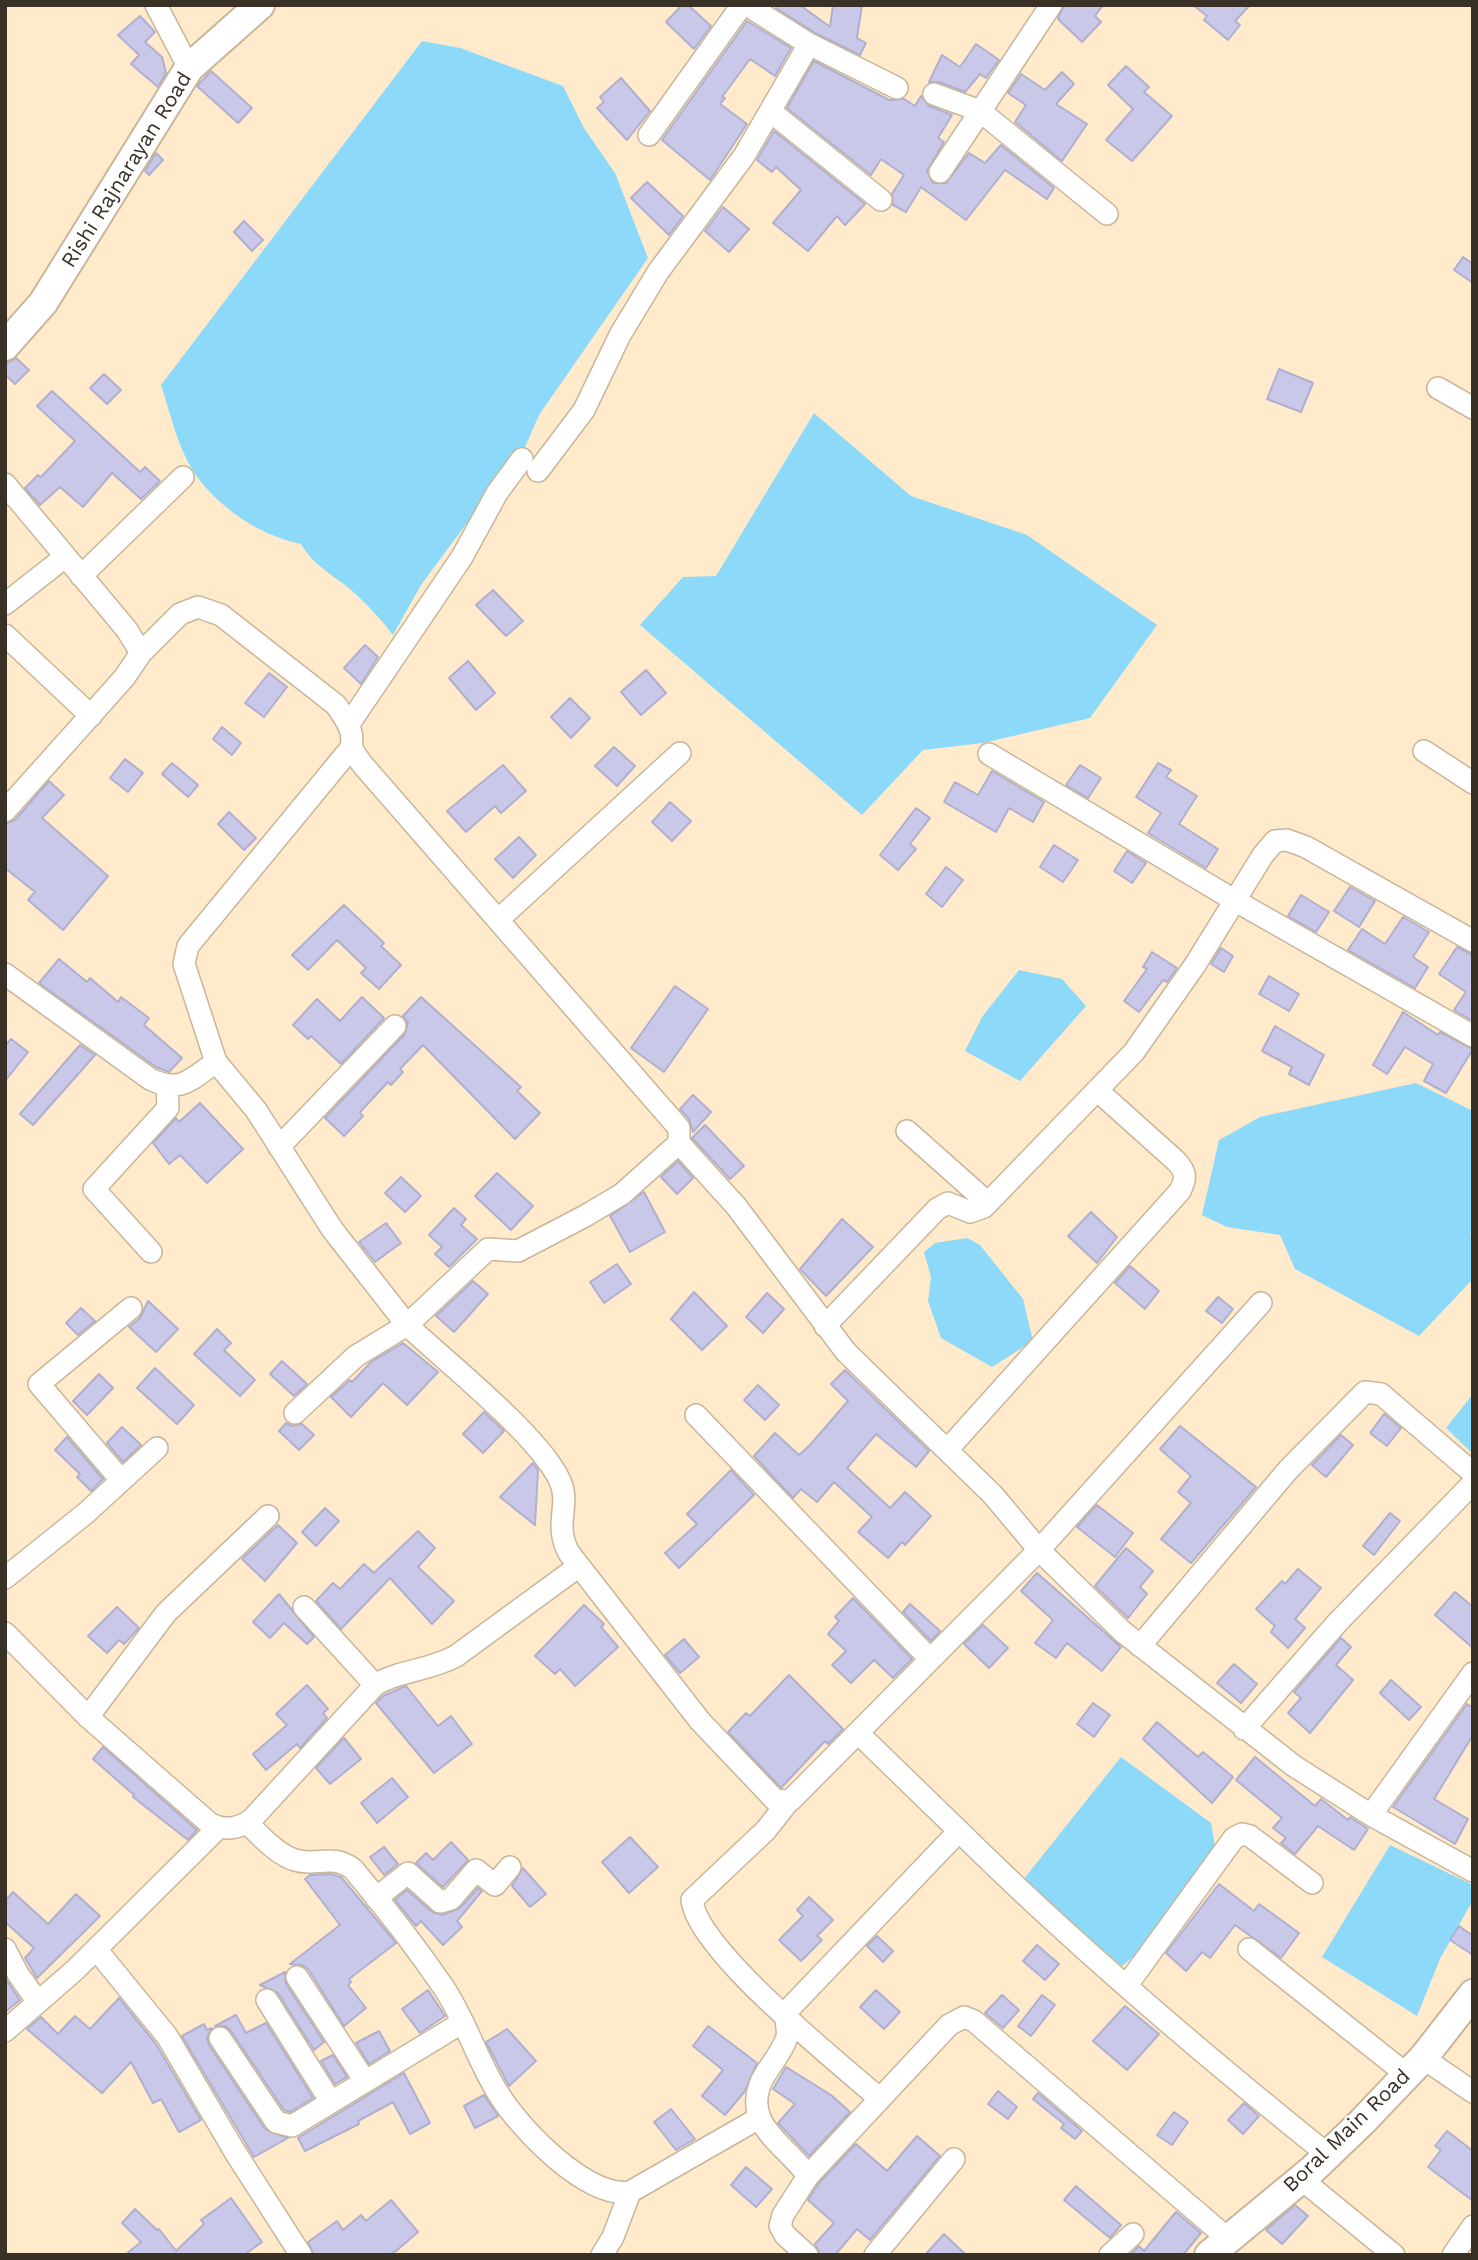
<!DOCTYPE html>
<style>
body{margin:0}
#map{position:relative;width:1478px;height:2260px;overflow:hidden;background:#ffeacc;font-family:"Work Sans",sans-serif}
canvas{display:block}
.frame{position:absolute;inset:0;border:7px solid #393126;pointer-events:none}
</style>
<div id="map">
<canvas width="1478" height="2260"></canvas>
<div class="frame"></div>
</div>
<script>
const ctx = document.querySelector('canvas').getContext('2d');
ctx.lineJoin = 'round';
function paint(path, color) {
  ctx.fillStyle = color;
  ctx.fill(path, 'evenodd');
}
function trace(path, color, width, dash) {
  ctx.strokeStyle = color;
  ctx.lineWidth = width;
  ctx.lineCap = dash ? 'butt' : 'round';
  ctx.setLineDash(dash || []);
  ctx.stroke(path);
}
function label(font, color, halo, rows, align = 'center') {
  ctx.font = font + ' "Work Sans",sans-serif';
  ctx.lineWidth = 5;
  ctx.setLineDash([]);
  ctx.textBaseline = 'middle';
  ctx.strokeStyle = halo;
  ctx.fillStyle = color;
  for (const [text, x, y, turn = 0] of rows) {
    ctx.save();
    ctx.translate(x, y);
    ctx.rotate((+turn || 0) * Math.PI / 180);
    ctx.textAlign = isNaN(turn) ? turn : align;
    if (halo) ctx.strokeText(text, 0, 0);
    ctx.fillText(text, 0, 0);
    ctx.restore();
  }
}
paint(new Path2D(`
 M422,41L460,48L563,86L584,128L615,173L648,258L539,415L515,470L495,485L421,585L393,635C380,618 366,603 350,589C334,576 311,563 301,544C256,535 206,500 186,458C175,436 169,409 161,385Z
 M814,413L911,496L1027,535L1157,625L1090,718L983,743L923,750L862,815L640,625L683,577L716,576Z
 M1019,970L1062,979L1086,1006L1020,1081L965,1051L982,1017Z
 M1416,1083L1473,1111V1230L1470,1233L1473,1238V1279L1419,1336L1295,1269L1280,1235L1227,1227L1202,1215L1219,1140L1260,1117Z
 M967,1238L980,1245L1023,1299L1033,1341L992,1367L941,1338L928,1301L931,1277L924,1252L935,1243Z
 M1473,1394V1454L1446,1428Z
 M1121,1757L1211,1823L1215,1846L1137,1954L1122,1966L1026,1888L1023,1880Z
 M1390,1845L1473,1885V1900L1440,1959L1417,2016L1322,1957Z`), '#8cd9fa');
const building = new Path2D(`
 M682,5H688L711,26L694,49L666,22Z
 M777,5H800L830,27L833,5H862L857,38L866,43L860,55L815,33L776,8Z
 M1064,5H1103L1095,16L1101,22L1082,42L1058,19Z
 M1193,5H1250L1235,21L1240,25L1228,40L1204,20L1207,16Z
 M140,16L155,32L145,42L162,57L166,73L158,87L131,64L139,55L118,35Z
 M747,21L791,48L775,76L750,59L722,97L725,98L720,104L747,124L710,180L662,140Z
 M976,44L999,60L986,78L980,74L965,92L939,82H929L942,55L960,67Z
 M814,61L889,100L904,99L915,106L921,96L929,106L952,115L938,138L944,142L927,171L933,183H946L969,153L985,163L1001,145L1054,188L1047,199L1005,170L966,220L921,187L906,212L893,205L892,194L904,175L881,159L871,175L787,108Z
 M1126,66L1149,87L1144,92L1172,116L1132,161L1106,140L1133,109L1108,85Z
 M211,71L252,108L238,123L197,86Z
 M1062,72L1074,84L1056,104L1087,124L1062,161L1015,122L1026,105L1008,93L1021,74L1045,90Z
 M621,78L650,111L627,140L597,108L604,102L600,97Z
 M774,131L865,204L845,225L837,216L808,251L773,223L801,190L776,167L772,172L757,160Z
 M156,153L163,160L149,175L145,171Z
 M647,182L683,216L669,235L631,198Z
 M723,207L749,229L729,252L705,231Z
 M244,221L263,240L252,251L234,232Z
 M1463,257L1473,264V283L1454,270Z
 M16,358L29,370L15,384L5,374V364Z
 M1279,369L1313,383L1301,412L1267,399Z
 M104,374L121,390L107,404L90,388Z
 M52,391L140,472L145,467L160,481L141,499L112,473L83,507L60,487L40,505L25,488L38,475L41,477L75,441L37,406Z
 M493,590L523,621L506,636L476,605Z
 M365,645L378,657L361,684L344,668Z
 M468,661L495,693L476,710L449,678Z
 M646,670L666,693L641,715L621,692Z
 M269,673L287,687L264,717L245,703Z
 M570,698L590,718L571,738L551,717Z
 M222,727L241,743L232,755L213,739Z
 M614,747L635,766L617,786L595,766Z
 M125,759L143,773L128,792L110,778Z
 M172,763L198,785L188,797L162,774Z
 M1158,763L1171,770L1166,777L1197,796L1179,824L1218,849L1206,868L1148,833L1161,813L1136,797Z
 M503,765L526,791L501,813L495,806L466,832L447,811Z
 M1080,765L1101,778L1088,798L1066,785Z
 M992,771L1044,802L1033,822L1009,808L996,832L944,802L955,782L978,795Z
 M49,781L64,795L42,818L108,876L63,930L28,900L35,892L5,868V824L15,820Z
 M670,802L691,821L672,841L652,822Z
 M916,808L930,818L910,844L916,849L898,870L880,855Z
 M229,812L256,838L244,850L218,824Z
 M519,837L536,855L513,878L495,859Z
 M1054,845L1078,860L1063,882L1040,867Z
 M1127,851L1146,863L1132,883L1114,871Z
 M946,867L963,880L942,907L926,894Z
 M1350,887L1375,901L1359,927L1334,911Z
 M1301,895L1329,912L1316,932L1288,916Z
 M344,905L384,943L381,946L401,965L379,989L361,973L366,968L337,940L308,970L292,955Z
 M1403,917L1429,932L1413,957L1428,967L1415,988L1348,950L1362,929L1385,944Z
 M1457,947L1473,955V1021L1454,1010L1466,992L1439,974Z
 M1221,948L1233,956L1224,972L1211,964Z
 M1152,952L1177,968L1167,982L1163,980L1139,1012L1124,1001L1147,969L1143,967Z
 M59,959L87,982L90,978L118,1002L121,997L149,1018L144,1025L182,1058L169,1072L156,1067L39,983Z
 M1269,976L1299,994L1289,1011L1259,994Z
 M675,986L708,1009L664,1072L631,1048Z
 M362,997L384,1018L341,1064L311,1036L308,1039L293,1025L317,999L340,1021Z
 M421,997L521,1087L517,1091L540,1113L515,1139L423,1045L400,1069L403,1072L391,1085L388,1082L360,1112L363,1116L344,1136L325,1118L404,1035L408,1023L403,1016Z
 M1403,1012L1438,1035L1440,1032L1473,1049L1446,1093L1424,1081L1433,1064L1405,1047L1387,1074L1373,1065Z
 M1275,1026L1324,1055L1309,1085L1289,1074L1292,1067L1262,1051Z
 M11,1039L28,1052L5,1081V1046Z
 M80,1045L95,1055L33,1125L20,1114Z
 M693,1095L711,1112L693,1132L689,1119L680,1109Z
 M200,1103L243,1149L207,1183L180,1155L169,1164L153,1143L176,1118L179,1122Z
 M705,1125L744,1166L730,1179L692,1138Z
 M678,1161L693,1178L677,1194L661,1177Z
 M497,1173L533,1206L511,1230L475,1196Z
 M401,1177L421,1196L405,1212L385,1193Z
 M644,1192L665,1232L630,1252L610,1216Z
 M454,1208L466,1219L461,1225L477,1239L449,1267L435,1254L442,1247L429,1235Z
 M1091,1212L1117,1237L1097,1263L1068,1236Z
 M842,1219L873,1247L826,1296L800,1269Z
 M386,1223L401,1243L375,1262L359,1242Z
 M617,1264L631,1284L604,1303L590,1282Z
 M1130,1266L1159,1291L1145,1309L1115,1283Z
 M473,1281L488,1294L454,1332L436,1316Z
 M694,1292L727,1326L702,1350L671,1319Z
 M767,1293L784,1309L763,1333L746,1317Z
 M1218,1297L1233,1309L1222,1323L1206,1311Z
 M148,1301L178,1329L156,1352L129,1327L140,1318Z
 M81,1308L95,1321L78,1335L66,1323Z
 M217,1329L231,1343L224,1350L255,1380L240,1396L194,1354Z
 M403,1343L438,1372L407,1405L383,1383L351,1417L331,1397L350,1380L352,1382L371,1362Z
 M282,1361L307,1384L294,1396L270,1374Z
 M155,1368L194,1405L177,1424L137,1388Z
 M845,1370L929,1451L916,1467L876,1434L847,1468L890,1508L905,1492L931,1516L905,1545L902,1542L888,1558L858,1532L872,1517L834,1482L817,1502L801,1489L793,1498L754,1456L775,1433L799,1455L810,1445L848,1401L831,1384Z
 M99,1374L113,1388L87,1415L73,1401Z
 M758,1385L779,1405L765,1420L744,1400Z
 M484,1412L504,1431L483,1453L463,1434Z
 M1384,1414L1401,1428L1387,1446L1370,1433Z
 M286,1423L292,1426L302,1424L314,1435L299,1450L279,1431Z
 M1180,1426L1256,1487L1191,1563L1161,1539L1191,1503L1178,1492L1191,1476L1160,1449Z
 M122,1427L141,1445L123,1462L107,1443Z
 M1341,1435L1353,1445L1326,1477L1312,1465Z
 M67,1437L103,1479L91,1491L77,1477L80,1474L55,1450Z
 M533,1463L538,1470L535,1525L500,1497Z
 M731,1470L754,1495L679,1568L665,1553L697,1524L687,1514Z
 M1097,1505L1133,1533L1115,1557L1077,1527Z
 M325,1508L339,1521L316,1546L302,1532Z
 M1390,1513L1400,1521L1374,1555L1363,1546Z
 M278,1525L297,1543L265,1581L242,1559Z
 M418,1531L435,1548L418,1567L454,1601L432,1624L390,1578L341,1629L316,1601L333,1583L340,1589L364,1564L374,1573Z
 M1126,1548L1153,1571L1140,1587L1147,1594L1128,1618L1095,1586Z
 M1298,1569L1321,1588L1295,1619L1305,1628L1288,1648L1271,1632L1275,1626L1256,1609L1282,1581L1285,1584Z
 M1037,1573L1121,1647L1102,1671L1067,1643L1056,1658L1035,1643L1053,1620L1021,1591Z
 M1455,1592L1473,1607V1648L1435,1615Z
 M279,1594L314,1637L307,1644L284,1623L270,1638L253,1622Z
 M853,1598L912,1659L893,1678L874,1660L851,1683L832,1665L846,1651L828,1634L839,1621L835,1617Z
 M910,1604L940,1631L931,1641L903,1612Z
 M584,1605L604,1624L601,1627L618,1647L575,1686L560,1669L555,1674L535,1656Z
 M117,1607L139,1628L124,1644L119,1640L107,1653L88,1636Z
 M983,1625L1008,1648L989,1668L964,1644Z
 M1341,1638L1351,1647L1336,1665L1353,1680L1310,1733L1288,1713L1301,1698L1294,1692Z
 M684,1639L699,1657L680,1673L665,1655Z
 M1234,1664L1257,1684L1241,1703L1217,1683Z
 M789,1675L843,1729L828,1744L825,1741L781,1788L728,1732L746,1713L750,1716Z
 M1391,1680L1421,1707L1409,1720L1380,1693Z
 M307,1685L328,1709L323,1713L327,1718L300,1748L297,1744L266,1770L253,1754L287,1725L276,1714Z
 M406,1686L438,1726L451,1716L472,1744L434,1773L376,1703L383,1696Z
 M1093,1703L1110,1715L1094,1737L1077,1724Z
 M1467,1704L1473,1708V1735L1434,1799L1468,1819L1455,1844L1393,1807Z
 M1157,1722L1198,1757L1203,1752L1233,1777L1212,1803L1143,1739Z
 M344,1738L361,1759L330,1784L316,1768Z
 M103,1747L197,1830L188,1840L133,1797L134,1795L93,1759Z
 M1255,1757L1315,1806L1321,1799L1348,1820L1350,1817L1368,1829L1354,1850L1318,1826L1295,1854L1281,1843L1286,1838L1273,1828L1282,1818L1236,1780Z
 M392,1778L408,1797L377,1823L361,1803Z
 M630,1837L658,1867L629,1893L602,1862Z
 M451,1842L468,1860L443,1887L416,1863L426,1853L433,1860Z
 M384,1847L398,1864L384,1875L370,1857Z
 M523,1868L546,1894L530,1907L512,1886Z
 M330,1874L341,1877L396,1943L349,1979L351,1982L348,1985L366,2008L344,2026L308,1969L302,1965L290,1964L340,1925L305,1879L310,1875Z
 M1219,1884L1254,1911L1259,1904L1299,1933L1281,1958L1235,1925L1210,1958L1202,1952L1186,1971L1166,1953Z
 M478,1888L482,1891L457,1921L462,1927L443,1945L421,1921L416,1926L395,1900L407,1890L432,1912L443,1915L460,1908Z
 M13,1892L48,1924L76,1894L100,1916L37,1978L25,1958L34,1948L5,1922V1901Z
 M809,1897L833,1920L817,1936L822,1940L801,1961L779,1940L803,1916L797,1910Z
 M1459,1926L1473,1936V1955L1450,1940Z
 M877,1936L893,1951L883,1962L867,1946Z
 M1037,1945L1059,1964L1045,1980L1023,1961Z
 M285,1972L286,1984L324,2042L314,2050L278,1993L260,1985Z
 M5,1978L20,2000L5,2012Z
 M428,1990L445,2016L420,2033L402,2009Z
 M876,1990L900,2012L884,2029L860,2007Z
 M1002,1995L1019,2010L1003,2028L985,2013Z
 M1042,1995L1055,2005L1031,2036L1018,2026Z
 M119,1998L156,2044L201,2120L179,2132L161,2099L153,2103L131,2062L102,2093L27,2029L41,2017L58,2034L75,2016L90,2029Z
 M1125,2006L1159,2034L1127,2070L1093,2041Z
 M236,2015L246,2033L266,2023L313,2098L290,2112L284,2110L231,2031L225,2026H215Z
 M204,2024L207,2030L212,2028L207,2038L209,2045L265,2129L288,2138L254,2157L182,2036Z
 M708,2026L757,2063L745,2091L725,2115L702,2096L723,2070L693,2046Z
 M507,2029L536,2061L509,2086L486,2042Z
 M379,2031L390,2051L369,2064L356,2043Z
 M333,2055L347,2077L335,2084L321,2061Z
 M786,2067L831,2095L850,2112L809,2156L778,2123L795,2104L773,2089Z
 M404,2073L430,2123L410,2134L393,2102L358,2121L359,2124L305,2151L298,2138Z
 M998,2091L1017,2107L1008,2119L988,2104Z
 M1038,2093L1082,2131L1075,2139L1061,2128L1064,2124L1033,2099Z
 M484,2095L498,2116L475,2128L464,2106Z
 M1244,2103L1259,2116L1243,2134L1228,2120Z
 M671,2109L695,2139L676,2150L654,2122Z
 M1174,2112L1188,2122L1172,2145L1157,2135Z
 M1447,2131L1473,2151V2201L1428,2167L1441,2150L1435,2146Z
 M917,2136L940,2156L870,2240L857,2229L835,2255H820L815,2244L834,2223L808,2200L818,2184L856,2144L887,2171Z
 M746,2167L772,2189L756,2207L731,2185Z
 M1076,2186L1121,2225L1110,2238L1064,2200Z
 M231,2198L262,2242L244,2255H125L141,2242L122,2223L135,2209L157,2230L159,2229L176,2251L204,2224L201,2220Z
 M391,2200L418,2232L396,2251L388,2255H314L308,2242L337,2221L343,2230L361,2215L366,2221Z
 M1295,2205L1308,2216L1282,2244L1266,2230Z
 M1176,2212L1201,2233L1183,2255H1130L1139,2246L1144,2251Z
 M944,2234L966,2255H925Z`);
paint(building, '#c9c8e8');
trace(building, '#b0afcf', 2);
const minor = new Path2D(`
 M156,5L189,68
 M747,5L809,44L897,88
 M934,94L980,111L1107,214
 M770,111L881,200
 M649,135L742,5
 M940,172L1051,5
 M1438,388L1473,408
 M538,471L584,410L620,335L658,272L744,156L809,44
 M5,484L127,630L141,653L124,678L5,811
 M81,576L183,477
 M5,604L65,557
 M5,635L91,716
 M141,653L180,614L198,607L221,615L336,705C345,719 355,730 351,748L362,764L679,1128V1143L622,1194L585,1216L518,1251L488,1249L407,1325C446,1362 540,1436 560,1481C571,1505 553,1524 569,1553L700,1721L776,1801L791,1800L1039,1550L1261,1303
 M349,724L462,557L497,493L522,459
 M1424,751L1473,783
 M989,754L1234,900L1473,1036
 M498,920L680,753
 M5,974L150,1079C181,1094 191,1079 216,1062L184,964L188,946L351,748
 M216,1062L256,1110L332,1229L407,1325L356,1356L295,1413
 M907,1131L988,1203
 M679,1143L736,1206L846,1352L993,1495L1039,1550L1123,1632L1294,1766L1371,1815L1473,1871
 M279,1147L395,1026
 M151,1252L94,1189L168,1108L167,1087
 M825,1326L937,1209L948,1203L970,1212L984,1207L1134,1052L1195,965L1263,855L1275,841L1287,840L1306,847L1473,941
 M696,1415L930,1659
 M948,1449L1180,1191C1187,1177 1186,1172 1176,1161L1098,1091
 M121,1480L39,1384L131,1308
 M5,1578L86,1513L157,1448
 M304,1607L375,1685
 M5,1633L88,1717L208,1822C222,1832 241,1829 253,1818L375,1685C399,1670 429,1671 456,1656L579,1566
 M1140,1646L1288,1470L1365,1392L1381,1394L1473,1473
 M88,1717L166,1613L268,1516
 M1244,1729L1337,1623L1473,1483
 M788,1802L766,1830L692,1900C697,1950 838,2062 880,2099
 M1371,1815L1473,1673
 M247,1823C261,1836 276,1854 295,1860C316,1867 332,1853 353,1869C385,1907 416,1947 444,1988C466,2021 477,2060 498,2093C519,2128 587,2199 630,2192L759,2118
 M959,1831C1075,1946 1200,2052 1327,2154
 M376,1898L408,1873L440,1902L451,1899L476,1870L495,1885L510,1867
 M5,1949L18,1974L38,2002
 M96,1949L167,2036L235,2152L301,2255
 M1249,1949L1406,2074
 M297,1977L365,2081
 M1127,1985L1234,1838L1242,1834L1250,1836L1312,1883
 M267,2000L331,2102
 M5,2031L75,1970L218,1828
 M220,2038L276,2122L292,2126L463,2022
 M1423,2058L1473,2092
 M808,2176L949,2025L964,2017L974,2021L1226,2237
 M1300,2178L1394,2255
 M602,2255L613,2237L630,2192
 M807,2255L785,2235L780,2226L783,2215L808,2176C787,2145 741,2125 762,2080C769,2066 782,2053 787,2037C789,2027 783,2020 788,2010L959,1831L858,1733
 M875,2255L954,2159
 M1110,2255L1133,2234
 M1453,2255L1473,2226`);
const major = new Path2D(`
 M5,346L43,303L189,68L260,5
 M1209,2255L1312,2170L1362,2122L1423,2058L1473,1994`);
trace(minor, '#c9b599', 24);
trace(major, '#c9b599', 32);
trace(minor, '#fff', 21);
trace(major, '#fff', 28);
label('21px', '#393126', '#fff', [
 ["Rishi Rajnarayan Road",127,170,-58],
 ["Boral Main Road",1347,2131,-44]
]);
</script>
